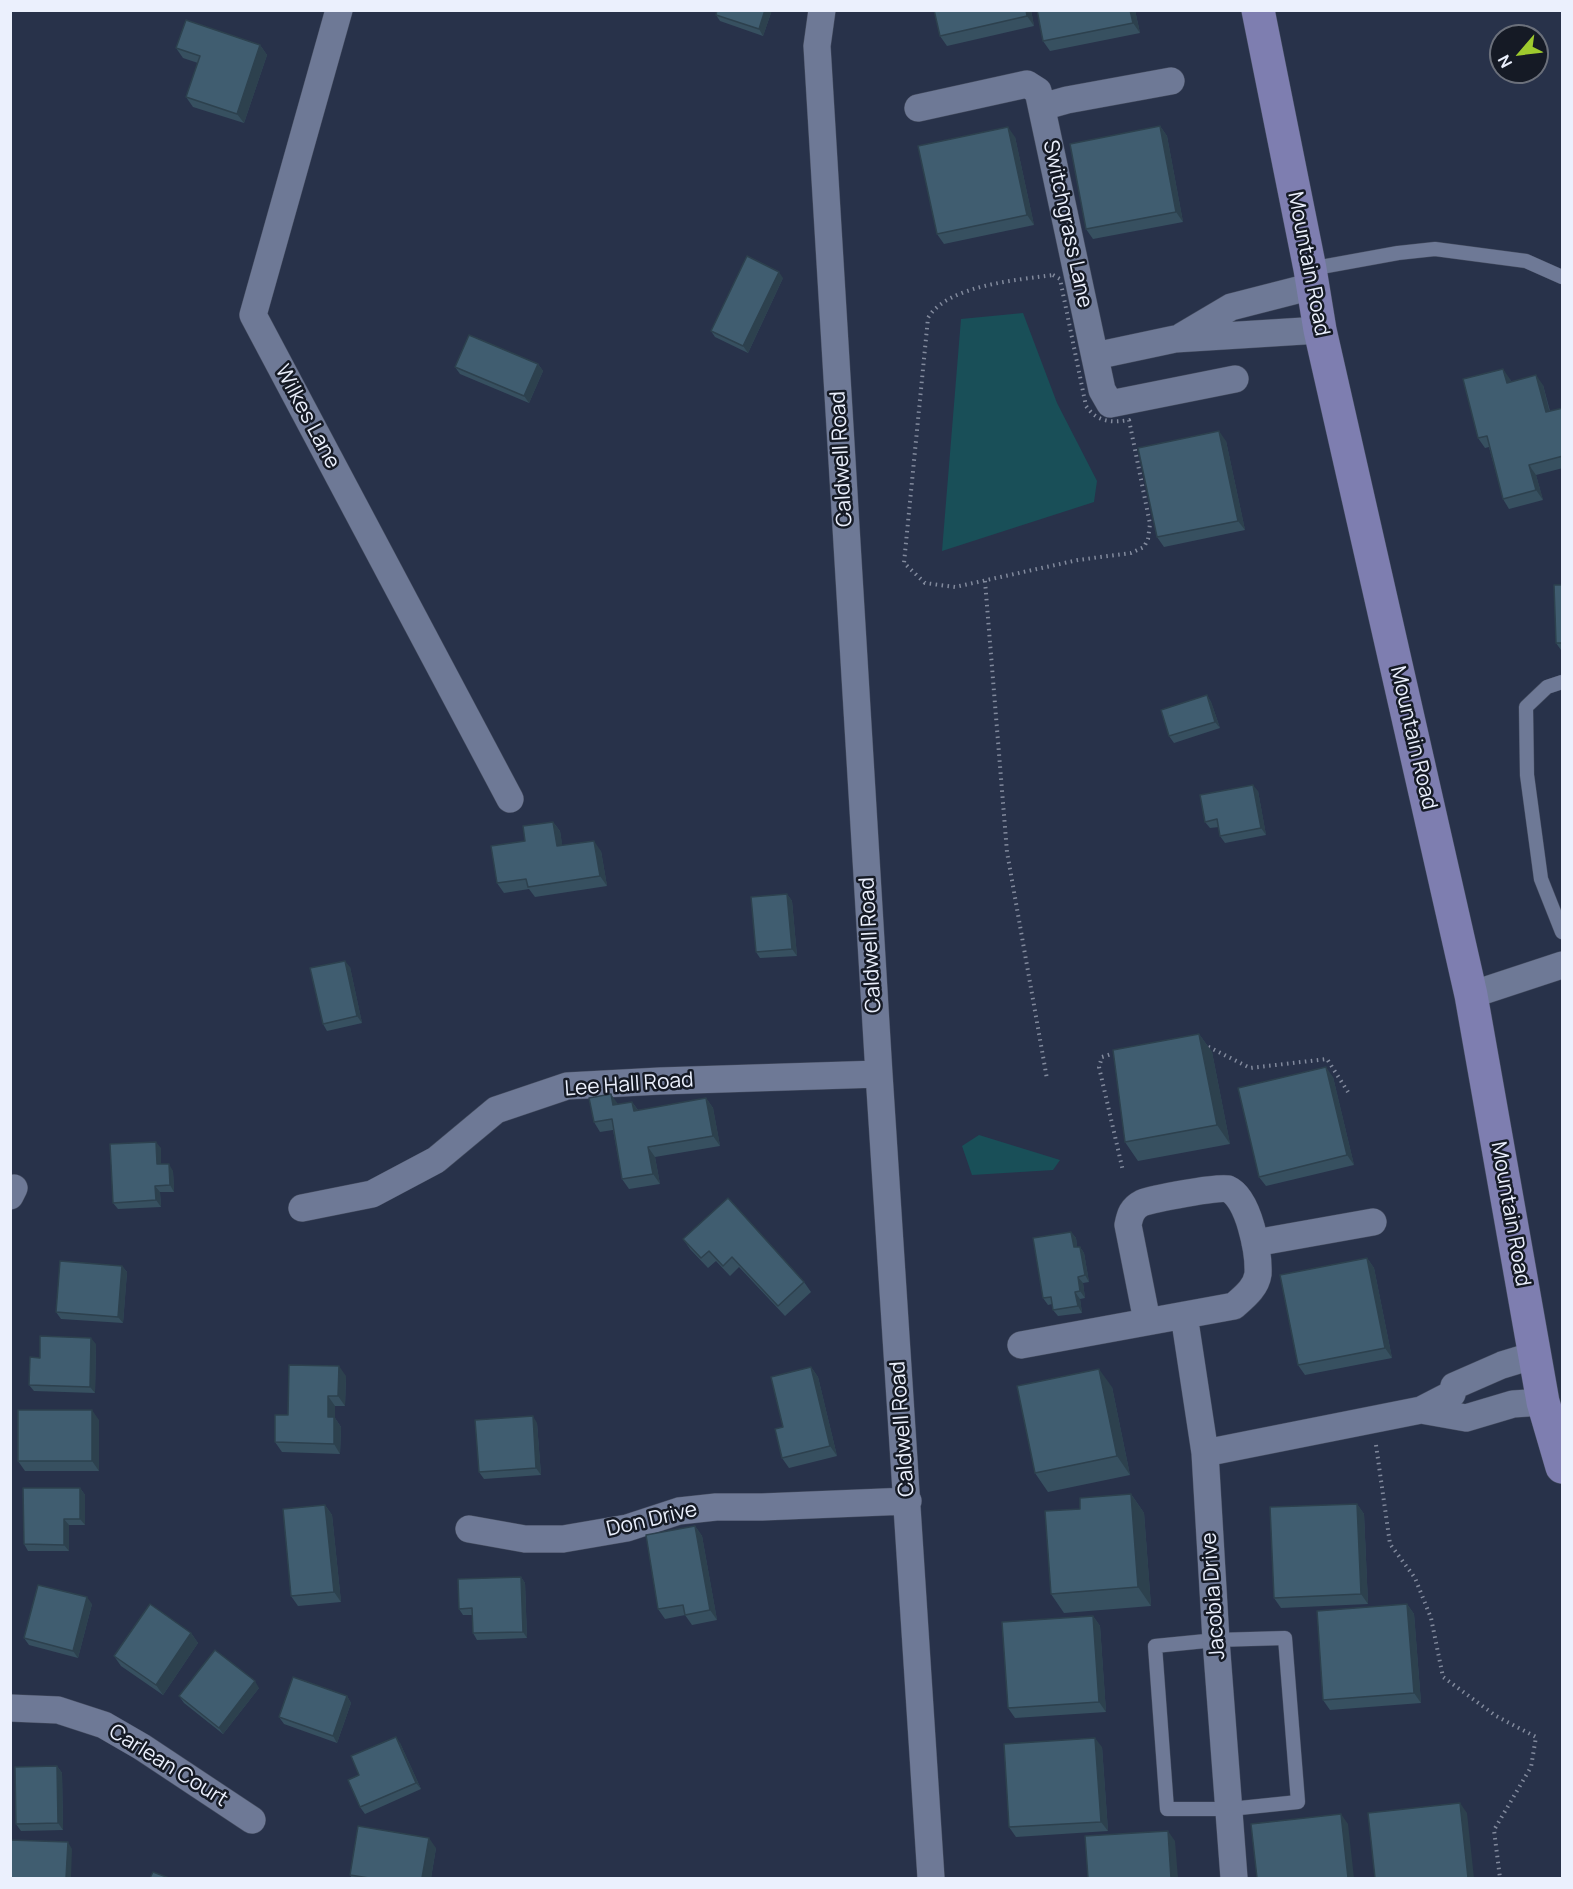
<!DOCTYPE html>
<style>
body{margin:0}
#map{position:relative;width:1573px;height:1889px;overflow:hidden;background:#28324a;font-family:Manrope,sans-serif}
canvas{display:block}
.frame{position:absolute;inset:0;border:12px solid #ebf0fd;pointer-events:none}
.north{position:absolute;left:1489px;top:24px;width:60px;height:60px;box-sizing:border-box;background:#151a25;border:2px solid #6b707b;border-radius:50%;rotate:242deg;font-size:16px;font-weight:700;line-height:24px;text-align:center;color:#ebf0fd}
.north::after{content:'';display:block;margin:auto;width:21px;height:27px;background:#9eca2e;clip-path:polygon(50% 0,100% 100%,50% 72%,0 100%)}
</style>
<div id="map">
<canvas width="1573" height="1889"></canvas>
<div class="frame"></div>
<div class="north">N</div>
</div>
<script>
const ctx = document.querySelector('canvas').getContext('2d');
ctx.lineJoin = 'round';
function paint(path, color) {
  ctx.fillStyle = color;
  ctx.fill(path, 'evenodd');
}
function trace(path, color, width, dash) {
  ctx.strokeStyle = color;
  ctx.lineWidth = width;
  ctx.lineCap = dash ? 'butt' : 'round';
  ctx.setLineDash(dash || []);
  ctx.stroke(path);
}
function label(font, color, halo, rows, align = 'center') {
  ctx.font = font + ' Manrope,sans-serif';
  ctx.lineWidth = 5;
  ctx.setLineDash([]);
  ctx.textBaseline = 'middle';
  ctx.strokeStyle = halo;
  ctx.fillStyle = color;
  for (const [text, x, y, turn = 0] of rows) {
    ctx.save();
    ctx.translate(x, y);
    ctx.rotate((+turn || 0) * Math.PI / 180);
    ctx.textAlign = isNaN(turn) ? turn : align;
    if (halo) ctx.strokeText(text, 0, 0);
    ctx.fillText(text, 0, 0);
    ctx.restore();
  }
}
paint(new Path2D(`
 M1023,313L1057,403L1097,481L1094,502L942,551L961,319Z
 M979,1135L1060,1160L1053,1170L972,1175L962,1146Z`), '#194f58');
const lane = new Path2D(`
 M1310,269L1398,253L1435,249L1526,261L1562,277
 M1562,682L1547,687L1526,707L1527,775L1541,879L1562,932
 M1285,1638L1298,1802L1230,1809H1167L1155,1646L1216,1640Z`);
const street = new Path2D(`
 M339,10L253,315L510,799
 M822,10L817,46L879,1074L931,1878
 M1042,107L1067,100L1171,81
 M918,108L1027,84L1038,91L1102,390L1110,404L1235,379
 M1182,336L1231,307L1313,286
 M1095,356L1175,339L1320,330
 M1471,995L1562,965
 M10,1196L14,1188
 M302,1208L372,1194L436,1160L496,1110L567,1086L660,1081L879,1074
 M1255,1243L1373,1222
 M1184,1315L1205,1453L1216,1640L1234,1878
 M1021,1345L1234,1306C1244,1297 1256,1288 1258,1274C1259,1253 1249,1198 1228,1189C1220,1186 1152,1199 1142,1203C1132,1208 1130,1215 1128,1225L1147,1321
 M1421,1410L1466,1418L1513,1404L1543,1402
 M1205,1453L1421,1410L1452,1394L1454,1386L1502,1365L1535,1355
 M469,1529L525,1539H563L627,1528L679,1511L716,1507H762L908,1501
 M10,1708L58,1710L104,1725L142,1747L252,1820`);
const secondary = new Path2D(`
 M1258,10L1310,269L1320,330L1471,995L1543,1402L1562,1467`);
trace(lane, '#454d60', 15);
trace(street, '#454d60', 28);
trace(secondary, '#454d60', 34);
trace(new Path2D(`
 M1053,275L1060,279L1086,406C1097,422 1111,423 1129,420L1150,524L1148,539L1144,547L1131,553L1078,560L955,587L925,583L904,563L928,318C947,285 1018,280 1053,275Z
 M985,581L1007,852L1047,1079
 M1203,1044L1250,1068L1327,1059L1348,1092
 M1115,1053L1102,1057L1099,1067L1123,1171
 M1376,1445L1390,1544L1415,1578L1431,1618L1443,1677L1496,1716L1536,1737L1531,1767L1494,1830L1500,1878`), '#828a9d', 4, [1.5, 4.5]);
trace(lane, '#6e7996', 14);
trace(street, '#6e7996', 27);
trace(secondary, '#7e7eb0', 33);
paint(new Path2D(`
 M717,10H772L763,36L720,21L716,15Z
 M934,10H1031L1034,26L947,46L940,36Z
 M1135,10L1140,33L1050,51L1043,41Z
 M260,45L267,55L244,123L193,107L186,97L198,63L183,58L176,48Z
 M1160,126L1167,136L1183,222L1093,239L1086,229Z
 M1015,137L1034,225L944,244L937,234Z
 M783,278L748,353L715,337L711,331Z
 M538,364L543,371L529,403L460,374L455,367Z
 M1510,379L1511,382L1543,385L1550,411L1563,408V468L1536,475L1543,500L1509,509L1503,499L1489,447L1485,448L1478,438Z
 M1226,441L1245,530L1164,547L1157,537Z
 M1563,585V650H1561L1556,643Z
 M1207,695L1211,702L1220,728L1174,743L1169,736Z
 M1258,791L1266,835L1225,843L1220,836L1219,827L1210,828L1205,822Z
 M553,822L560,831L562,845L601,851L607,886L535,897L529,889L504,893L497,883L525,841Z
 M787,894L792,901L797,956L760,958L756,952Z
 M350,967L362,1023L327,1031L323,1024Z
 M1199,1034L1212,1052L1230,1144L1138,1161L1125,1142Z
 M1333,1077L1354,1165L1266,1186L1259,1177Z
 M706,1098L713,1108L720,1146L655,1157L660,1184L629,1189L622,1179L613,1130L600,1132L594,1122L618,1104L632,1102L638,1110Z
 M161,1148V1164L173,1171L174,1192H160L161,1207L118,1209L113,1203Z
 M1071,1232L1076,1238L1077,1247H1080L1084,1253L1089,1282L1083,1283L1085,1298L1080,1299L1082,1313L1058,1316L1053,1310L1052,1304L1048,1305L1043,1298Z
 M683,1239L804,1282L811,1292L785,1316L739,1267L730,1276L716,1261L708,1268L690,1249Z
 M1367,1258L1374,1268L1392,1358L1305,1375L1298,1365Z
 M122,1266L127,1272L123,1323L61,1319L56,1312Z
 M96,1344L95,1393L34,1391L29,1385L40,1358Z
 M811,1367L818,1377L837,1456L789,1468L782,1458L783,1427Z
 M346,1376L345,1406H335V1418L341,1427L340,1454L282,1452L275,1442L288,1415Z
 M1112,1387L1130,1475L1048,1492L1035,1473Z
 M99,1420V1471H25L18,1461Z
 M537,1423L541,1475L484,1479L479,1472Z
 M80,1488L85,1495V1525H69V1551H28L24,1544Z
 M1131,1494L1144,1513L1151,1606L1064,1613L1051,1594Z
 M1357,1504L1364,1514L1368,1604L1281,1608L1274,1598Z
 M325,1505L332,1515L341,1602L298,1606L291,1596Z
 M695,1526L702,1536L717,1620L692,1625L685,1615L665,1619L658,1609Z
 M521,1577L525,1583L527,1638L477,1640L473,1633L472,1615H463L459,1609Z
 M92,1604L78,1658L29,1645L24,1638Z
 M1407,1604L1414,1614L1421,1703L1330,1710L1323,1700Z
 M1093,1616L1100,1626L1106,1712L1015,1718L1008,1708Z
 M191,1633L198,1643L163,1695L121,1666L114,1656Z
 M259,1688L223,1734L184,1703L179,1696Z
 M347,1696L351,1703L337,1743L284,1724L279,1717Z
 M400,1743L421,1789L365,1814L360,1807L359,1775Z
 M1102,1747L1108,1831L1016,1837L1009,1827Z
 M57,1766L62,1773L63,1830L21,1831L16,1824Z
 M436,1848L431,1878H352L350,1875Z`), '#375060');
paint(new Path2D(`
 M765,10H772L763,36L759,29Z
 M1026,10H1031L1034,26L1027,16Z
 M1130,10H1135L1140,33L1133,23Z
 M260,45L267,55L244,123L237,114Z
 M1160,126L1167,136L1183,222L1176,212Z
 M1008,127L1015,137L1034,225L1027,215Z
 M779,272L783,278L748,353L743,346Z
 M538,364L543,371L529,403L524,396Z
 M1503,369L1510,379L1514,393L1507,383Z
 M1536,375L1543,385L1552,422L1546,412Z
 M1219,431L1226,441L1245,530L1238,521Z
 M1529,465L1536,475L1543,500L1536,490Z
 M1207,695L1211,702L1220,728L1215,722Z
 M1253,785L1258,791L1266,835L1261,828Z
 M553,822L560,831L564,856L557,846Z
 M594,841L601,851L607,886L600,876Z
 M787,894L792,901L797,956L792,949Z
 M345,961L350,967L362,1023L357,1016Z
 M1199,1034L1212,1052L1230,1144L1217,1125Z
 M1326,1067L1333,1077L1354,1165L1347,1155Z
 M611,1094L618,1104L620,1115L613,1105Z
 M706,1098L713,1108L720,1146L713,1136Z
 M632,1102L639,1112L634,1111Z
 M156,1142L161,1148V1171L157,1164Z
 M648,1147L655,1157L660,1184L653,1174Z
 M169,1164L173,1171L174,1192L170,1185Z
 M155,1186L160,1192L161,1207L156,1200Z
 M1071,1232L1076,1238L1078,1254L1074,1247Z
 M1080,1247L1084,1253L1089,1282L1085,1275Z
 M1367,1258L1374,1268L1392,1358L1385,1348Z
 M122,1266L127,1272L123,1323L118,1317Z
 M1078,1277L1083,1283L1085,1298L1080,1291Z
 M1075,1292L1080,1299L1082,1313L1078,1306Z
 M91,1338L96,1344L95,1393L90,1387Z
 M339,1366L346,1376L345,1406L338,1396Z
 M811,1367L818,1377L837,1456L830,1446Z
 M1099,1369L1112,1387L1130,1475L1117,1456Z
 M328,1396L335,1406V1418L341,1427L340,1454L334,1444L328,1417Z
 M92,1410L99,1420V1471L92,1461Z
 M533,1416L537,1423L541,1475L536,1468Z
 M80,1488L85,1495V1525L80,1519Z
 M1131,1494L1144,1513L1151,1606L1138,1587Z
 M1357,1504L1364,1514L1368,1604L1361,1594Z
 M325,1505L332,1515L341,1602L334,1592Z
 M64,1519L69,1525V1551L64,1545Z
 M695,1526L702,1536L717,1620L710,1610Z
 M521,1577L525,1583L527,1638L523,1632Z
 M87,1597L92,1604L78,1658L73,1651Z
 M1407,1604L1414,1614L1421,1703L1414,1693Z
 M1093,1616L1100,1626L1106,1712L1099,1702Z
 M191,1633L198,1643L163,1695L156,1685Z
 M255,1681L259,1688L223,1734L219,1728Z
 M347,1696L351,1703L337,1743L333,1736Z
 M396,1737L400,1743L421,1789L416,1783Z
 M1095,1738L1102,1747L1108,1831L1101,1822Z
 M57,1766L62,1773L63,1830L58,1823Z
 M1460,1803L1467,1813L1474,1878H1468Z
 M1341,1814L1348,1824L1354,1878H1348Z
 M1168,1831L1175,1841L1178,1878H1171Z
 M429,1838L436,1848L431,1878H422Z
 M68,1842L72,1849L71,1878H66Z`), '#2d414e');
const building = new Path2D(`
 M717,10H765L759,29L716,15Z
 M934,10H1026L1027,16L940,36Z
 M1037,10H1130L1133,23L1043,41Z
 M186,20L260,45L237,114L186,97L200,56L176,48Z
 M1160,126L1176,212L1086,229L1070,144Z
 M1008,127L1027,215L937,234L918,146Z
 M747,256L779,272L743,346L711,331Z
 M469,335L538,364L524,396L455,367Z
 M1503,369L1507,383L1536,375L1546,412L1563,408V456L1529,465L1536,490L1503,499L1487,436L1478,438L1463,379Z
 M1219,431L1238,521L1157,537L1138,448Z
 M1554,585H1563V643H1556Z
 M1207,695L1215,722L1169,736L1161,710Z
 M1253,785L1261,828L1220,836L1217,819L1205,822L1200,795Z
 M553,822L557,846L594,841L600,876L528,887L526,879L497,883L491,846L525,841L523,826Z
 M787,894L792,949L756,952L751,897Z
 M345,961L357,1016L323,1024L310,968Z
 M1199,1034L1217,1125L1125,1142L1113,1050Z
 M1326,1067L1347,1155L1259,1177L1238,1088Z
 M611,1094L613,1105L632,1102L634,1111L706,1098L713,1136L648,1147L653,1174L622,1179L612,1119L594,1122L589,1098Z
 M156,1142L157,1164H169L170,1185L155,1186L156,1200L113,1203L110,1144Z
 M728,1198L804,1282L778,1306L732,1257L723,1266L709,1251L701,1258L683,1239Z
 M1071,1232L1074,1247H1080L1085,1275L1078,1277L1080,1291L1075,1292L1078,1306L1053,1310L1051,1297L1043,1298L1033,1238Z
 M1367,1258L1385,1348L1298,1365L1280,1275Z
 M60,1261L122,1266L118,1317L56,1312Z
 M40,1336L91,1338L90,1387L29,1385L30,1357L40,1358Z
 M289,1365L339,1366L338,1396H328V1417H334V1444L275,1442V1415H288Z
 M811,1367L830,1446L782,1458L775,1429L783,1427L771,1377Z
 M1099,1369L1117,1456L1035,1473L1017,1386Z
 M18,1410H92V1461H18Z
 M533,1416L536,1468L479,1472L475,1420Z
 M23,1488H80V1519H64V1545L24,1544Z
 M1131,1494L1138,1587L1051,1594L1045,1511L1080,1509V1498Z
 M1357,1504L1361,1594L1274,1598L1270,1507Z
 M325,1505L334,1592L291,1596L283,1509Z
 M695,1526L710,1610L685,1615L683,1605L658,1609L646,1535Z
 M521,1577L523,1632L473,1633L472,1608L459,1609L458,1579Z
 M38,1585L87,1597L73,1651L24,1638Z
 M150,1604L191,1633L156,1685L114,1656Z
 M1407,1604L1414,1693L1323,1700L1317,1611Z
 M1093,1616L1099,1702L1008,1708L1002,1622Z
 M215,1650L255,1681L219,1728L179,1696Z
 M293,1677L347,1696L333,1736L279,1717Z
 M396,1737L416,1783L360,1807L348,1780L359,1775L351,1756Z
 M1095,1738L1101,1822L1009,1827L1004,1744Z
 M57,1766L58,1823L16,1824L15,1767Z
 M1460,1803L1468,1878H1375L1368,1813Z
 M1341,1814L1348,1878H1257L1251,1824Z
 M358,1826L429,1838L422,1878H369L350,1875Z
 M1168,1831L1171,1878H1088L1085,1836Z
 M10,1840L68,1842L66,1878H10Z
 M153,1872L169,1878H150Z`);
paint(building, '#405d70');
trace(building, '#2d414e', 1.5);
label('21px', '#ebf0fd', '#151a25', [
 ["Switchgrass Lane",1067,224,78],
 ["Mountain Road",1308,264,79],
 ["Wilkes Lane",307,417,62],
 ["Caldwell Road",842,459,-93],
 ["Mountain Road",1413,738,77],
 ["Caldwell Road",871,945,-93],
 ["Lee Hall Road",629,1085,-4],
 ["Mountain Road",1510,1214,80],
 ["Caldwell Road",903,1429,-94],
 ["Don Drive",652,1520,-13],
 ["Jacobia Drive",1214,1596,-94],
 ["Carlean Court",168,1766,32]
]);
</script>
